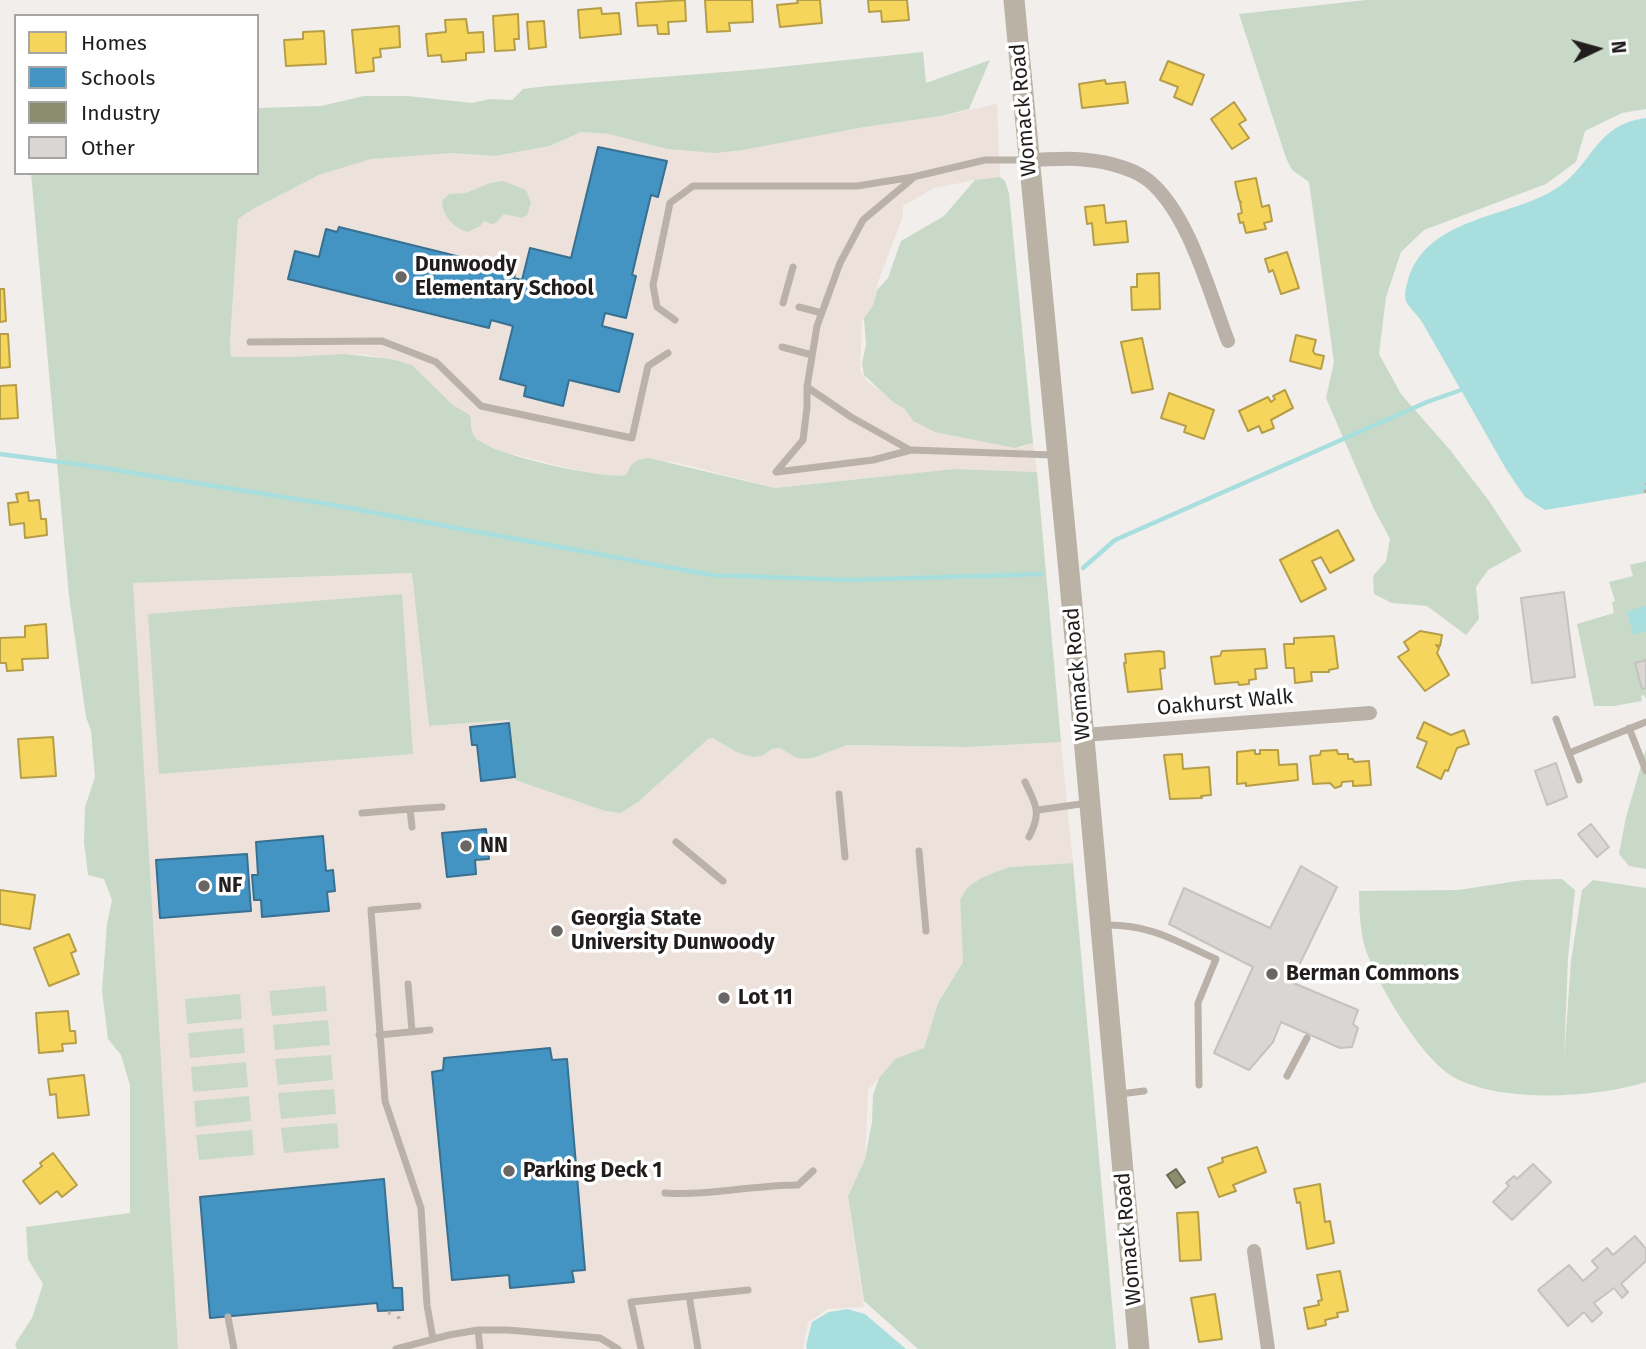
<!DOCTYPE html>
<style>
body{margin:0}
#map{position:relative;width:1646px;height:1349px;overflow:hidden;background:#f1eeeb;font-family:"Fira Sans",sans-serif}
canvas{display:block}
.legend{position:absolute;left:14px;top:14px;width:245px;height:161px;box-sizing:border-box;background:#fff;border:2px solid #a6a5a4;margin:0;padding:9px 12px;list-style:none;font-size:21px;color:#201d1c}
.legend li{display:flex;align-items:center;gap:14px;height:35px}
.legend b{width:35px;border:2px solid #a6a5a4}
.north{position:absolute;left:1562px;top:14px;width:70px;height:70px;-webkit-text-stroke:5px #fff;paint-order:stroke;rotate:85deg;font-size:19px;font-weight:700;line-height:28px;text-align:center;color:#201d1c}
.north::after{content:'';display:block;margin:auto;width:24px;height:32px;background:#201d1c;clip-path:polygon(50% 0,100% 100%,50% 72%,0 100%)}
</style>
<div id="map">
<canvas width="1646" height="1349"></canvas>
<ul class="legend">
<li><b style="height:19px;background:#f6d55c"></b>Homes</li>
<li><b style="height:19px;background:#4393c3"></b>Schools</li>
<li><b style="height:19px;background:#8c8c6e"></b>Industry</li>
<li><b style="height:19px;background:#d9d6d4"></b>Other</li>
</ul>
<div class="north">N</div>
</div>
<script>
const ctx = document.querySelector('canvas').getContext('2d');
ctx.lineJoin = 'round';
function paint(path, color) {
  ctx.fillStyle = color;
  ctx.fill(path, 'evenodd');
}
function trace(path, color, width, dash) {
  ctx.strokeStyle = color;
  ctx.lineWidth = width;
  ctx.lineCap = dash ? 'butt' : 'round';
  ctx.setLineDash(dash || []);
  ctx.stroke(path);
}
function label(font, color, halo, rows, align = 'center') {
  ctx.font = font + ' "Fira Sans",sans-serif';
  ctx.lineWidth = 7;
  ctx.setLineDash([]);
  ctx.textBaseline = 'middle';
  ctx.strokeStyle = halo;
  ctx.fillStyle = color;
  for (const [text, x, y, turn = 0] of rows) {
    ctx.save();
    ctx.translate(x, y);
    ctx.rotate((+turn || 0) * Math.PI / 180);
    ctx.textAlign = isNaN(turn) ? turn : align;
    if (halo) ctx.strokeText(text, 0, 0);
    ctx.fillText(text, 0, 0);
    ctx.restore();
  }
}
paint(new Path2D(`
 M997,104L1000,177L975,180L934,188L903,206V216L878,282L873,305L862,321L860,370L868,382L905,409L913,421L1019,448L1033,443L1037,472L954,469L775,488L671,461L628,467L626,475L620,476L587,473L508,453L482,443L473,435L469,415L453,405L412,365L364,354L289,357H231L230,342L238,219L253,209L319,175L342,167L370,159L395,156L452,153L495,156L550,146L581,132L609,134L682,151L941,116Z
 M413,573L429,726L509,720L515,780L605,811L621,813L638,802L708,739L711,738L738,753L753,757L762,756L772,749L780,748L816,757L847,745L967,747L1061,742L1073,863L1009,867L960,900L963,962L938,1003L924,1048L895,1060L868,1090L865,1159L848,1196L864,1307L828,1309L808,1322L803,1349H178L132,583Z`), '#ece2db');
paint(new Path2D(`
 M1366,0H1646V109L1622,113L1585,131L1576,162L1546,184L1424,230L1401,252L1386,297L1379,354L1401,394L1450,450L1489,501L1522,551L1488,570L1476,587L1479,619L1466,635L1427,606L1392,603L1374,594L1373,576L1386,561L1390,539L1374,509L1326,398L1334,362L1309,182L1292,170L1286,158L1239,14Z
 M923,52L926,83L990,60L969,109L941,116L864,127L743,150L715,153L667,149L609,134L581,132L550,146L495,156L452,153L371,159L319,175L253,209L238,219L230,342L231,357H289L344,354L391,359L412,365L453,405L470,415C471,421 471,431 474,436C486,454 605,480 626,475C631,462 637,459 649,458L775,488L954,469L1037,472L1061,742L967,747L847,745L816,757L805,759L795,757L780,748L772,749L762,756L753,757L738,753L712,738L708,739L638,802L621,813L605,811L515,780L509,720L429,726L412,573L133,583L178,1349H17L15,1344L32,1318L43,1284L28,1259L26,1227L130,1213V1085L121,1055L108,1039L102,991L107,924L112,900L104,879L88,875L84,842L85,807L95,777L91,731L86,717L69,596L31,173H257V108L321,106L364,96H408L472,103L490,99L512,100L523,89L547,86L750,70Z
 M1000,177L1005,181L1009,193L1033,443L1015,448L935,432L913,421L905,409L893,402L864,375L862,363L866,345L864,318L873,305L877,290L888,278L901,241L944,216L975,180Z
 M503,181L526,190L531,203L527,215L522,218L504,214L496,223L491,224L484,221L480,226L468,232C454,228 443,217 442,201L449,194L466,193L490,183Z
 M1646,561V699L1644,695L1641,696L1642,701L1614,706H1594L1577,624L1614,613L1612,602L1615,601L1609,582L1633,576L1630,565Z
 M402,594L413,754L159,774L148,614Z
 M1646,749V869L1629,866L1619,854L1626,817Z
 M1073,863L1116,1349H918L864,1301L848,1196L865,1159L872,1122L873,1095L879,1078L895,1059L924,1048L938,1003L963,962L960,900L967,888L981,878L1009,867Z
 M1562,879L1575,890L1568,958L1564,1060L1571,961L1582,890L1593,880L1646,888V1082C1595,1098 1505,1103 1457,1079C1423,1063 1374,980 1364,944C1360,927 1359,908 1359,891L1458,890L1524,880Z
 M325,986L327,1011L272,1016L269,991Z
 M240,994L242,1019L187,1024L185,999Z
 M328,1020L330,1045L275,1050L273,1025Z
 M243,1028L245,1053L190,1058L188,1033Z
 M331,1055L333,1080L278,1085L275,1059Z
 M246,1062L248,1087L193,1092L191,1067Z
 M334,1089L336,1114L281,1119L278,1093Z
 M249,1096L251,1121L196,1127L194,1101Z
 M337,1123L339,1148L284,1153L281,1128Z
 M252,1130L254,1155L199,1160L196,1135Z`), '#c8dac7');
paint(new Path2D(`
 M1646,118V493L1545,510L1525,497L1506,469L1422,322C1418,315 1409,308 1406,301C1404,294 1406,287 1408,280C1427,216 1509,219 1557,188C1594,164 1594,125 1646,118Z
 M1646,606V631L1633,635L1627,611Z
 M847,1309L865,1314L906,1349H807L806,1345L812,1322L829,1312Z`), '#a8dfde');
const homes = new Path2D(`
 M685,0L686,21L668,22L669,34H658L657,25L638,26L636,3Z
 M705,0H752L753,22L729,23L730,31L707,32Z
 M797,0H820L822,23L780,27L777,5L798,3Z
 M868,0H907L909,20L882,22L881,11L869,12Z
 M601,8L602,14L619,13L621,34L580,38L578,10Z
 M518,14L519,39H514L515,50L495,51L493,16Z
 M466,19L468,33L483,32L484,52L466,53V60L442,62L441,55L428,56L426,34L446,32L445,20Z
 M544,21L546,47L529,49L527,22Z
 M399,26L400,47L380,49L381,57L373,58L374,71L356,73L352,30Z
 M324,31L326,64L286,66L284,40L303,39V32Z
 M1168,61L1204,75L1192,105L1174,97L1178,87L1160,80Z
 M1105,80L1106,84L1125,82L1128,103L1082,108L1079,84Z
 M1234,102L1246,120L1239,124L1249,138L1232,149L1211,119Z
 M1256,178L1262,207L1269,205L1272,221L1264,223L1266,229L1246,233L1243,222L1240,223L1238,214L1242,213L1240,202H1241L1239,200L1235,182Z
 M1104,205L1106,223L1126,221L1128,242L1094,245L1092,223L1087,224L1085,207Z
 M1287,252L1299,288L1281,294L1273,270L1269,272L1265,259Z
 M1159,273L1160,309L1132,310L1131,287H1137V274Z
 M0,289H4L6,321L0,322Z
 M0,334H8L10,367L0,368Z
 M1296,335L1316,340L1313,351L1315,354L1324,356L1321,369L1290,361Z
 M1142,338L1153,389L1132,393L1121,342Z
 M16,385L18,418L0,419V386Z
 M1285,390L1293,408L1271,420L1274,428L1262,433L1259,426L1248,431L1239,411L1268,397L1271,402L1275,399L1273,396Z
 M1169,393L1214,410L1204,439L1184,432L1186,426L1161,418Z
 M28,492L29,501L39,500L41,519H46L47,535L25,538L24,523L10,525L8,503L18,502L16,494Z
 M1338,530L1354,560L1330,573L1321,557L1312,561L1326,589L1301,602L1280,560Z
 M46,624L48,658L22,659L23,670L7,671L6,663H0V638L25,637V626Z
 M1420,631L1442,635L1440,646L1436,645L1439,648L1437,653L1449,675L1425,691L1398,657L1409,650L1404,642Z
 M1334,636L1338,668L1329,670V672H1311L1312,681L1295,683L1294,668H1286L1284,644H1294V638Z
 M1265,649L1267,668L1255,669L1256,679L1249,680V684L1239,685L1238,682L1215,684L1211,657L1220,656L1222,651Z
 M1159,651L1164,652L1165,668L1160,669L1162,689L1128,692L1124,663H1126L1125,654Z
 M1424,722L1451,735L1464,730L1469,744L1457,748L1448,771L1445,770L1441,779L1417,767L1427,742L1417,738Z
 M53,737L56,776L21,778L18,739Z
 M1255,750V754H1260V750H1278L1279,765L1297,764L1298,780L1246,786V783L1237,784V752Z
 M1337,750L1338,754H1348V759H1353L1354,762L1369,761L1371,785L1353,786V781L1342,782L1341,786L1335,788L1330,783L1313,784L1310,756L1320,755L1321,751Z
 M1182,754L1183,769L1209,767L1211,795L1201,796L1202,798L1170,799L1164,755Z
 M0,890L35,895L30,929L0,924Z
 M69,934L76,951L71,953L79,974L49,986L34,948Z
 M68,1011L70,1031H75L76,1043L62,1044L63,1051L39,1053L36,1013Z
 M84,1075L89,1115L58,1118L56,1094L50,1095L48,1079Z
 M1257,1147L1266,1172L1233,1185L1236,1191L1219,1197L1208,1168L1223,1162L1222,1158Z
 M53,1153L77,1185L62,1197L57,1191L40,1204L23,1181L42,1166L40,1163Z
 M1320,1184L1325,1222L1330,1221L1334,1243L1307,1249L1300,1202L1297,1203L1294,1189Z
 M1198,1212L1201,1260L1180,1261L1177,1213Z
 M1340,1271L1348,1311L1337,1313L1338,1317L1325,1320L1326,1325L1308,1329L1304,1308L1319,1305L1318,1301L1322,1300L1317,1275Z
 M1215,1294L1222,1339L1199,1342L1191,1298Z`);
paint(homes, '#f6d55c');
trace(homes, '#b69e49', 2);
const schools = new Path2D(`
 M598,147L667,161L658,197L651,195L632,275L636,276L626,318L605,313L602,326L633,334L619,392L569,380L563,406L524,396L526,386L500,379L513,326L491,320L489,328L288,279L295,251L319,257L326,229L337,232L339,227L505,268L504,272L515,274L514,278L522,280L530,248L571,258Z
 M509,723L515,777L481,781L477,745H472L470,727Z
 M486,829L489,859L475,860L476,874L447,877L442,833Z
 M323,836L326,871L333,870L335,891L327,892L329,911L262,917L261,900H254L252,875H258L256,842Z
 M247,854L251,911L160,918L156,860Z
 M550,1048L552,1060L567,1059L585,1270L572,1271L574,1282L510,1288L509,1275L452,1280L432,1072L443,1070L444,1058Z
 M384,1179L393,1288H402L403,1310L378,1311L377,1303L210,1318L200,1197Z`);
paint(schools, '#4393c3');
trace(schools, '#387091', 2);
const industry = new Path2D(`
 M1176,1169L1185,1182L1176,1188L1167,1175Z`);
paint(industry, '#8c8c6e');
trace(industry, '#6c6b55', 2);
trace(new Path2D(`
 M0,454L90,466L327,504L711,575L850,580L1042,574
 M1083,568L1115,540L1427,402L1461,390`), '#a8dfde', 4.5);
const building = new Path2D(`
 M1564,592L1575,677L1532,683L1521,598Z
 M1646,660V688L1642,689L1635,663Z
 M1556,763L1567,797L1547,805L1535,771Z
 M1591,824L1609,847L1597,857L1578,834Z
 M1301,866L1337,887L1291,982L1358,1010L1353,1024L1358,1028L1352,1047L1340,1048L1281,1022L1273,1042L1249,1070L1214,1053L1253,967L1169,924L1184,888L1270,928Z
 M1533,1164L1551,1182L1512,1220L1493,1202L1509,1186L1506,1183L1514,1176L1517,1179Z
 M1635,1236L1646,1249V1261L1621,1284L1628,1292L1622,1298L1614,1288L1594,1303L1602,1313L1592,1322L1584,1312L1568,1326L1538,1290L1569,1265L1583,1281L1598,1268L1592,1261L1607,1248L1613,1255Z`);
paint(building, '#d9d6d4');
trace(building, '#c5c3c0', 2);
trace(new Path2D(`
 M1645,493L1646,483
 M389,1311L390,1318
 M397,1318L401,1317`), '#b3ada5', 2.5, [3.5, 5]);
trace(new Path2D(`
 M783,303L793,267
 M799,307L822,313
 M675,320L657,307L653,285L670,203L693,186H857L913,177L985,160H1028
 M250,342L382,341L436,362L481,406L632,438L648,366L668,353
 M782,347L812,355
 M807,387L851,417L910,450
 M776,472L803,440L807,407V387L817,326L840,263L863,220L913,178
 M777,472L873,460L911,450L1054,455
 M1556,719L1579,780
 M1629,728L1646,771
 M1569,753L1646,722
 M1025,782C1036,805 1042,812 1029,837
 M839,794L845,857
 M410,809L442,807
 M1038,810L1088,803
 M362,813L410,809L412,827
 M676,842L723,881
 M919,851L926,931
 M418,906L371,910L385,1101L421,1208L427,1305L433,1339
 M1105,925C1150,924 1176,941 1216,959L1198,1003L1199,1085
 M408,984L412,1031
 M379,1035L430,1030
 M1287,1076L1307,1038
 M1120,1094L1144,1091
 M665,1193C709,1196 753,1185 798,1185L813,1171
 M689,1296L698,1349
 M228,1317L234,1349
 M478,1330L480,1349
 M396,1349L449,1335L478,1330H508L600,1338L618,1349
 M641,1349L631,1302L748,1290`), '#bab2a8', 7);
trace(new Path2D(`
 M1028,160C1044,160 1061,158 1076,159C1098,160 1130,166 1148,180C1189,213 1209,292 1228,341
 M1084,735L1370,713
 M1254,1251L1268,1349`), '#bab2a8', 14);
trace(new Path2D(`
 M1014,0L1069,572L1139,1349`), '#b9b2a5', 21);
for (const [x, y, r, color] of [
 [401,277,7,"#696664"],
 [466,846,7,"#696664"],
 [204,886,7,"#696664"],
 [557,931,7,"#696664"],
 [1272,974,7,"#696664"],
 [724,998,7,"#696664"],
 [509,1171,7,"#696664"]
]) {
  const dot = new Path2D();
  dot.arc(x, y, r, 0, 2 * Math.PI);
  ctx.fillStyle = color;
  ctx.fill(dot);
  trace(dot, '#fff', 2.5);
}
label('21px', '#201d1c', '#fff', [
 ["Womack Road",1024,110,-95],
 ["Womack Road",1078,674,-95],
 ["Oakhurst Walk",1225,703,-5],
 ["Womack Road",1129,1239,-95]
]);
label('bold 21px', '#201d1c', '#fff', [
 ["Dunwoody",415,265],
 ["Elementary School",415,289],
 ["NN",480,846],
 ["NF",218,886],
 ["Georgia State",571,919],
 ["University Dunwoody",571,943],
 ["Berman Commons",1286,974],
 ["Lot 11",738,998],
 ["Parking Deck 1",523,1171]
], 'left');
</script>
